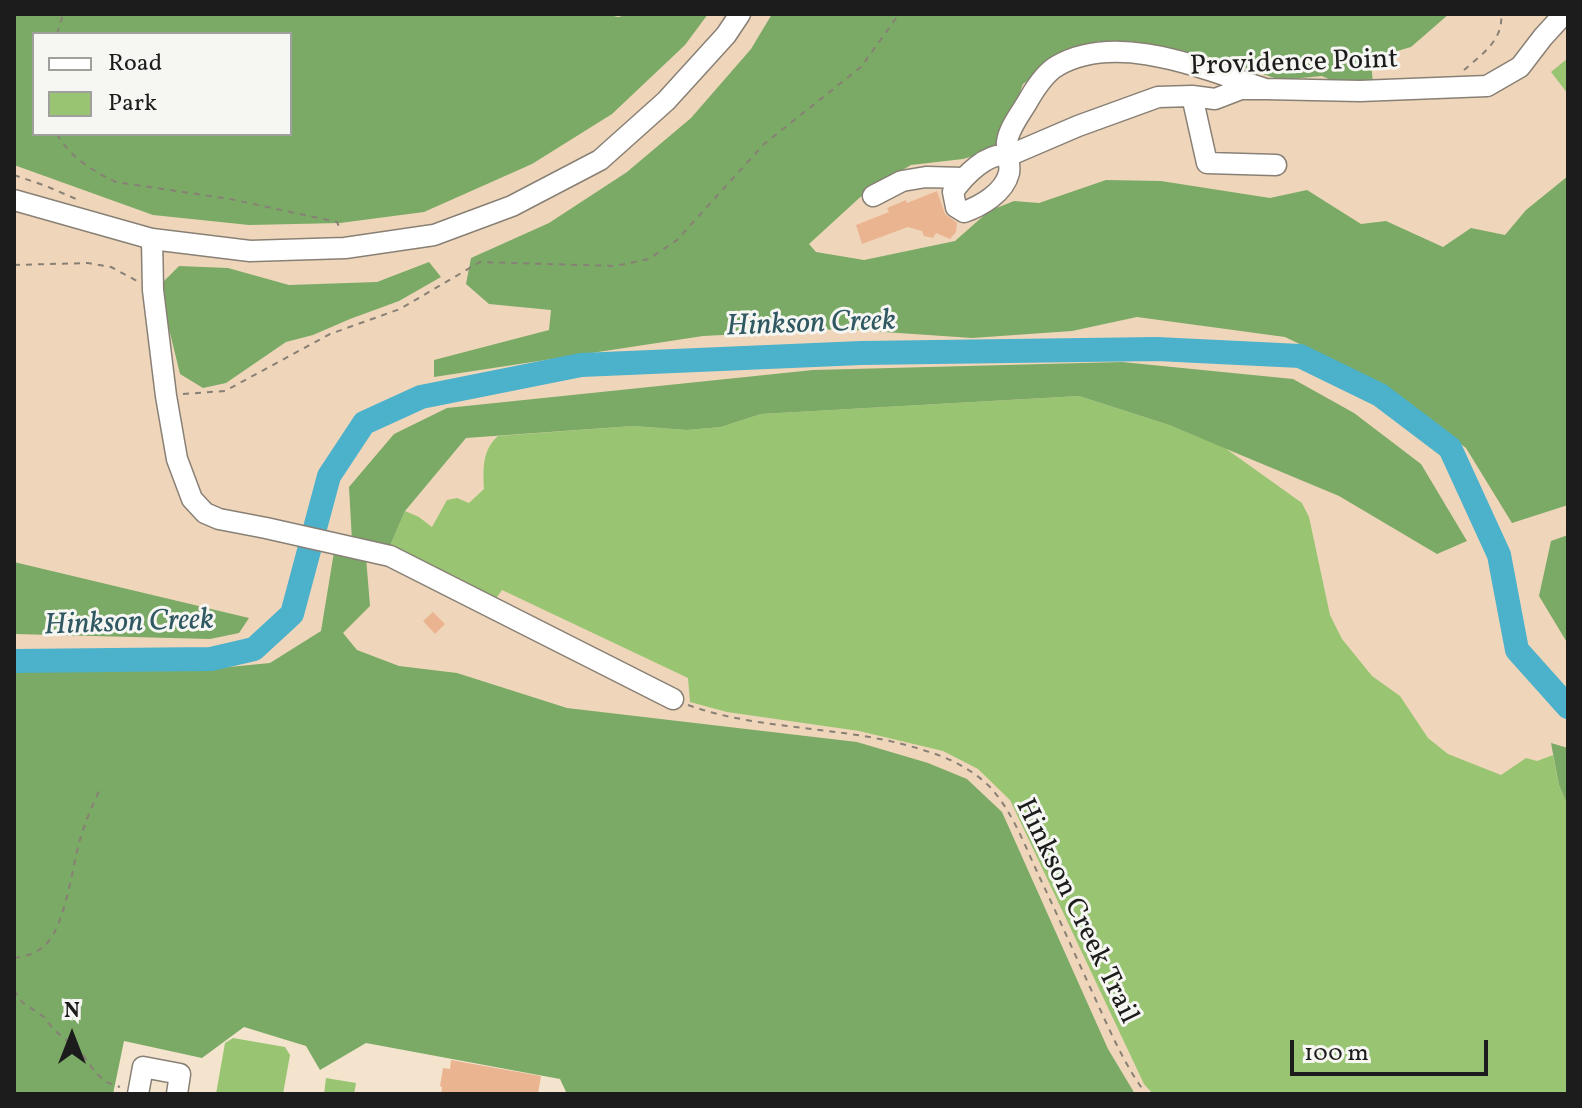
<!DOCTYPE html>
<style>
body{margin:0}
#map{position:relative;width:1582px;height:1108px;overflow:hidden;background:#f4e4ce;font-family:Vollkorn,serif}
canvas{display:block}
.frame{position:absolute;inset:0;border:16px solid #1c1c1c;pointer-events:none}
.legend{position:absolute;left:32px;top:32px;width:260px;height:104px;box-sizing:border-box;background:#f6f6f2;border:2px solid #9f9f9c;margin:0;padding:10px 14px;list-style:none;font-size:24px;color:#1c1c1c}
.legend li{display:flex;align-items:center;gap:16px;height:40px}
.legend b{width:40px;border:2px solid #9f9f9c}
.north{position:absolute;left:32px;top:996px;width:80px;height:80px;-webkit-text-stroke:6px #f6f6f2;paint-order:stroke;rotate:0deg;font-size:22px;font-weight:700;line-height:32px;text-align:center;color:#1c1c1c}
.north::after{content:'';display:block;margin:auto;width:28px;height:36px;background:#1c1c1c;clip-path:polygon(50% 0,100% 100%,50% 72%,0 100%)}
.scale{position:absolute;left:1290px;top:1040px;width:198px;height:36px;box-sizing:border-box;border:4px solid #1c1c1c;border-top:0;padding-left:10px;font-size:24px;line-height:28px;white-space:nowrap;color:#1c1c1c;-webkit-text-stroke:6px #f6f6f2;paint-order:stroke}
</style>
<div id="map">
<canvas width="1582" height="1108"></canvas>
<div class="frame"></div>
<ul class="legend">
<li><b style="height:10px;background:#fff"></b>Road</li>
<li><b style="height:22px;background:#99c573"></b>Park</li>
</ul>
<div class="north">N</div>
<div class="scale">100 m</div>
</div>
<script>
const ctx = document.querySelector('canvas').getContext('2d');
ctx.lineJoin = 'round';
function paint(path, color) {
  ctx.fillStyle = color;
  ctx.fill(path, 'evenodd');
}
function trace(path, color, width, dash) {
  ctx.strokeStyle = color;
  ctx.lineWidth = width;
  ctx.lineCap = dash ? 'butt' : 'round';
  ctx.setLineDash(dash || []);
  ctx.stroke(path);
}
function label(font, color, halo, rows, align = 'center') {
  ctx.font = font + ' Vollkorn,serif';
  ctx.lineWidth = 6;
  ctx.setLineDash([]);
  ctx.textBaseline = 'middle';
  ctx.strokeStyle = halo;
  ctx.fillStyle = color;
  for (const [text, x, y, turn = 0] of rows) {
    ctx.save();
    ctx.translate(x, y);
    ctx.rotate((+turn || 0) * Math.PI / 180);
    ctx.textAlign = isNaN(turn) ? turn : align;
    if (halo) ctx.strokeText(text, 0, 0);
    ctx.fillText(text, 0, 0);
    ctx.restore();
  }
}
paint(new Path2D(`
 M14,14H1568V1094H730L14,972ZM34,34H290V134H34Z`), '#efd6bb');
paint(new Path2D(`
 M1568,58V94L1551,72Z
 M1079,396L1169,425L1225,448L1302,503L1309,517L1330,615L1342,639L1372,676L1400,696L1428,738L1448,754L1501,775L1526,758L1537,761L1553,755L1559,785L1568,806V1094H1153L1144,1084L1010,800L978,769L943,751L859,731L727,712L690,702L688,678L502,590L492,604L389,548L405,511L419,517L432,527L447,500L457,498L469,503L484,489C483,469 482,450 498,436L633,426L687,430L721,427L761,414Z
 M233,1038L285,1047L290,1055L283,1094H216L225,1043Z
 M326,1078L356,1083L354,1094H324Z`), '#99c573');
paint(new Path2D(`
 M14,14H604L618,17L632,14H708L685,45L612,114L532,164L424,212L340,223L249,225L153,215L14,165ZM290,34V134H34V34Z
 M772,14H1449L1411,47L1394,52L1371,62L1373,83L1344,86L1322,76L1281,80L1203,55L1137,43L1099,41L1060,58L1023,84L1013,111L1012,145L963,159L911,165L868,190L809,244L816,252L864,260L955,241L989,211L1014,201L1039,203L1106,180L1161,181L1270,198L1307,190L1361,224L1386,221L1443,247L1471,228L1505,235L1526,210L1568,176V505L1512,523L1466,448L1383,384L1285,337L1137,317L1072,331L972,338L840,329L703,336L434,377V360L549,330L551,310L489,304L466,284L471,258L549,223L627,172L691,118L751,49Z
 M429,262L441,277L399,301L350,319L313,335L286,342L226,383L203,388L180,374L164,308V281L179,266L228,268L289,285L377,282Z
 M1122,362L1293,379L1354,413L1421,464L1467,541L1437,554L1339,496L1169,425L1079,396L761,414L721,427L687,430L633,426L466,438L405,511L389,548L352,541L349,487L394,434L447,408L813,370Z
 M1568,535V644L1539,596L1551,541Z
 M334,552L366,557L370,606L343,633L357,650L399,666L457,673L567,708L857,742L928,763L967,779L1002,812L1108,1049L1135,1094H567L560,1079L366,1043L320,1070L306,1046L244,1027L202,1058L124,1041L113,1094H14V670L209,669L270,663L321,631Z
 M14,562L249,618L239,633L210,639L14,634Z
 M1551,743L1568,748V806L1559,785Z`), '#7aaa65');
trace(new Path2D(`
 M14,661L211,659L254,649L292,614L329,476L364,423L421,397L581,365L861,353L1157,349L1300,356L1380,395L1450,448L1499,555L1517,650L1568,707`), '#4cb1cb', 24);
paint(new Path2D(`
 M937,191L945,214L957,223L956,232L950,239L936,233L933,238L924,236L922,231L908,227L862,244L856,225L889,212L887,208L906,200L907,203Z
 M433,612L445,624L435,634L423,621Z
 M451,1060L541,1076L538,1094H441L442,1087L440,1086L443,1068L450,1069Z`), '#eab491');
const minor = new Path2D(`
 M1265,89C1204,69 1117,31 1057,66C1045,73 1036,87 1029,99C1022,112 1009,127 1007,142C1006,152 1011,163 1009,173C1004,193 981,206 964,212L956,207L953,192C964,176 988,151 1008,156L1078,126L1158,97L1192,96L1215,99L1241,89H1265L1360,91L1487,86L1520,67L1543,37L1564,14
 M1192,96L1207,163L1276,165
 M873,196L902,181L926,177L963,178
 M14,200L152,239L250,251L345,248L434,235L512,206L600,160L666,101L726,35L740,14
 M152,239L153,290L166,396L177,459L192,499L205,513L219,519L266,528L390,556L673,699
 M138,1094L143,1067L180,1074L177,1094`);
trace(minor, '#888075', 23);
trace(new Path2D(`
 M57,34L63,14
 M1464,70C1481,55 1504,40 1501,14
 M57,134C70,157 92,171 116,182L230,199L333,221L337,222L341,231
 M14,175L46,186L76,199
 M14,265L88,263L111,267L137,281
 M183,394L225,391L330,334L400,309L480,262L615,266L649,259L677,240L764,144L861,67L899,14
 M688,705C763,732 849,725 926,751C950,758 971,769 989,786C1012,810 1025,846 1039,876C1058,916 1076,957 1095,998C1110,1031 1124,1064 1146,1094
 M14,958C27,956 38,953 47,943C65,924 72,870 79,843C84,825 91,808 99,791
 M14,990L22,1002L44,1017L54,1030L80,1051L95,1072L106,1082L120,1087`), '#888075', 2, [6, 6]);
trace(minor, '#fff', 20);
label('28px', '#1c1c1c', '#f6f6f2', [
 ["Providence Point",1294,65,-2],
 ["Hinkson Creek Trail",1075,912,64]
]);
label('italic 30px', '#2f5862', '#f6f6f2', [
 ["Hinkson Creek",811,326,-2],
 ["Hinkson Creek",129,625,-2]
]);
</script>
